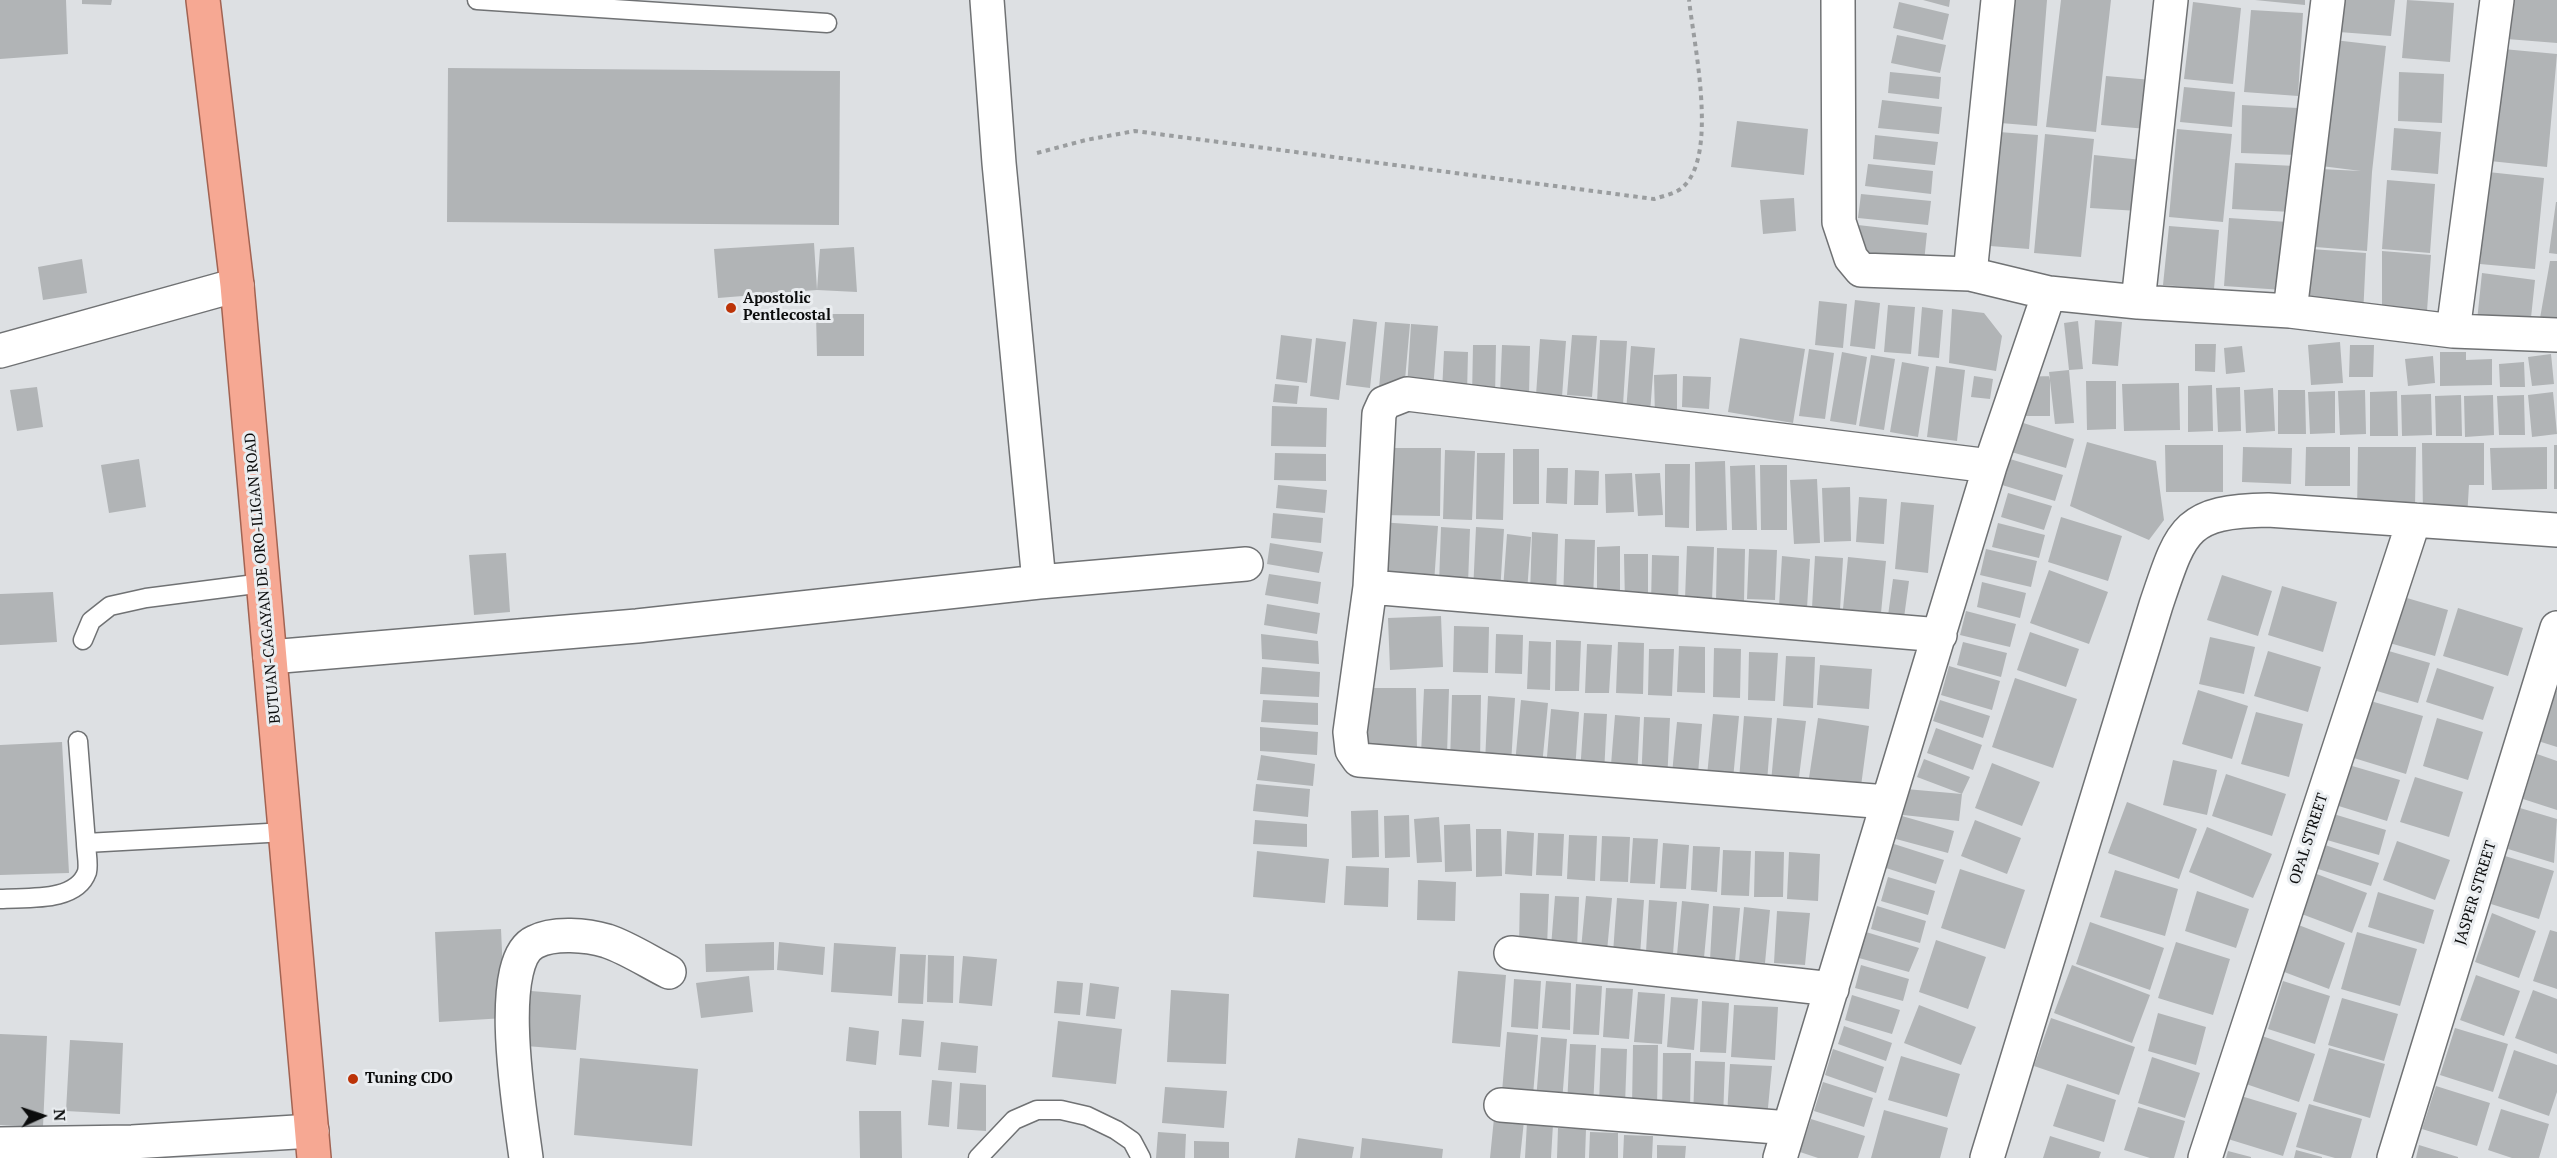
<!DOCTYPE html>
<style>
body{margin:0}
#map{position:relative;width:2557px;height:1158px;overflow:hidden;background:#dde0e3;font-family:"PT Serif",serif}
canvas{display:block}
.north{position:absolute;left:12px;top:1086px;width:60px;height:60px;-webkit-text-stroke:4px #eaedf0;paint-order:stroke;rotate:87deg;font-size:16px;font-weight:700;line-height:24px;text-align:center;color:#0b0c0c}
.north::after{content:'';display:block;margin:auto;width:21px;height:27px;background:#0b0c0c;clip-path:polygon(50% 0,100% 100%,50% 72%,0 100%)}
</style>
<div id="map">
<canvas width="2557" height="1158"></canvas>
<div class="north">N</div>
</div>
<script>
const ctx = document.querySelector('canvas').getContext('2d');
ctx.lineJoin = 'round';
function paint(path, color) {
  ctx.fillStyle = color;
  ctx.fill(path, 'evenodd');
}
function trace(path, color, width, dash) {
  ctx.strokeStyle = color;
  ctx.lineWidth = width;
  ctx.lineCap = dash ? 'butt' : 'round';
  ctx.setLineDash(dash || []);
  ctx.stroke(path);
}
function label(font, color, halo, rows, align = 'center') {
  ctx.font = font + ' "PT Serif",serif';
  ctx.lineWidth = 6;
  ctx.setLineDash([]);
  ctx.textBaseline = 'middle';
  ctx.strokeStyle = halo;
  ctx.fillStyle = color;
  for (const [text, x, y, turn = 0] of rows) {
    ctx.save();
    ctx.translate(x, y);
    ctx.rotate((+turn || 0) * Math.PI / 180);
    ctx.textAlign = isNaN(turn) ? turn : align;
    if (halo) ctx.strokeText(text, 0, 0);
    ctx.fillText(text, 0, 0);
    ctx.restore();
  }
}
paint(new Path2D(`
 M0,0H66L68,54L0,59Z
 M82,0H112L111,5L82,4Z
 M1923,0H1950L1949,7Z
 M2000,0H2047L2037,126L1988,122Z
 M2061,0H2111L2096,132L2046,127Z
 M2255,0H2305V5Z
 M2342,0H2395L2391,36L2339,32Z
 M2407,0L2454,3L2450,62L2402,58Z
 M2510,0H2557V43L2507,39Z
 M1899,2L1949,14L1943,40L1893,28Z
 M2193,2L2241,8L2233,84L2184,79Z
 M2251,10L2303,13L2298,96L2244,92Z
 M1897,35L1946,45L1940,73L1891,63Z
 M2334,40L2386,46L2372,172L2367,251L2315,247L2320,169L2361,171L2321,166Z
 M2503,49L2557,54L2547,167L2490,161Z
 M448,68L840,71L839,225L447,222Z
 M1890,72L1941,77L1939,99L1888,93Z
 M2399,72L2444,74L2442,123L2398,121Z
 M2106,76L2152,80L2147,129L2101,125Z
 M2184,87L2235,92L2232,127L2180,122Z
 M1882,100L1942,107L1939,134L1878,128Z
 M2242,105L2298,108L2296,155L2241,153Z
 M1737,121L1808,129L1804,175L1731,167Z
 M2394,128L2441,132L2438,174L2391,170Z
 M2177,129L2232,134L2223,222L2169,217Z
 M1986,131L2038,135L2029,249L1977,245Z
 M2045,134L2094,139L2081,257L2034,253Z
 M1875,135L1938,142L1935,165L1873,159Z
 M2094,155L2142,160L2138,211L2090,208Z
 M2235,163L2295,166L2292,212L2232,209Z
 M1868,164L1933,171L1931,194L1865,186Z
 M2488,172L2544,178L2535,269L2480,264Z
 M2387,180L2435,184L2430,253L2382,249Z
 M1861,194L1931,201L1928,225L1858,218Z
 M1794,198L1796,231L1763,234L1760,200Z
 M2556,202H2557V254L2549,253Z
 M2229,218L2288,222L2283,290L2224,286Z
 M1858,225L1927,233L1924,262L1856,255Z
 M2169,226L2219,230L2214,289L2163,285Z
 M814,243L817,290L820,249L854,247L857,292L817,290L718,298L714,249Z
 M2311,249L2366,253L2363,316L2309,309Z
 M2382,251L2431,255L2426,325L2382,319Z
 M82,259L87,293L43,300L38,267Z
 M2550,261H2557V327L2539,324Z
 M2482,273L2535,280L2530,327L2477,321Z
 M1855,300L1880,303L1875,349L1850,346Z
 M1819,301L1847,304L1843,348L1815,345Z
 M1888,305L1915,307L1911,354L1884,352Z
 M1922,307L1943,310L1939,358L1918,356Z
 M1952,309L1984,313L2002,336L1996,371L1949,363Z
 M816,314H864V356H817Z
 M1353,319L1377,322L1370,388L1346,385Z
 M2095,320L2122,322L2118,366L2092,364Z
 M2078,321L2083,369L2069,370L2064,323Z
 M1385,322L1410,324L1404,391L1379,388Z
 M1411,324L1438,326L1433,390L1407,388Z
 M1281,335L1312,339L1307,383L1276,379Z
 M1572,335L1597,336L1592,397L1567,395Z
 M1316,338L1346,342L1339,400L1310,396Z
 M1740,338L1805,349L1793,423L1728,412Z
 M1540,339L1566,341L1562,397L1536,395Z
 M1600,340L1627,341L1623,405L1597,403Z
 M2340,342L2343,383L2311,385L2308,345Z
 M2195,344H2216L2215,372L2195,371Z
 M1473,345H1496L1495,398H1472Z
 M1502,345L1530,346L1529,396L1500,395Z
 M2350,345H2374L2373,377H2349Z
 M1631,346L1655,348L1650,413L1626,412Z
 M2242,346L2245,372L2226,374L2224,348Z
 M1809,349L1834,353L1825,419L1799,416Z
 M1444,351L1468,352L1467,394L1442,392Z
 M1842,352L1867,357L1856,425L1830,421Z
 M2440,352H2466V360L2492,359V385L2440,386Z
 M2551,354L2554,384L2532,386L2528,357Z
 M1871,355L1895,359L1884,430L1859,426Z
 M2433,356L2435,383L2408,386L2405,359Z
 M1902,362L1929,367L1918,437L1890,432Z
 M2524,362L2525,387H2500L2499,364Z
 M1936,366L1965,370L1957,441L1927,437Z
 M2069,370L2074,423L2055,424L2049,372Z
 M1677,374V418H1655L1654,375Z
 M1683,376L1711,377L1709,409L1682,407Z
 M1974,376L1993,379L1990,399L1971,397Z
 M2050,376V416H2025L2023,377Z
 M2086,381H2116V429L2087,430Z
 M2179,383L2180,430L2124,431L2122,384Z
 M1275,384L1299,386L1297,404L1273,402Z
 M2212,385L2213,431L2188,432V386Z
 M37,387L43,427L17,431L10,390Z
 M2240,387L2241,431L2218,432L2216,388Z
 M2273,388L2275,431L2246,433L2244,390Z
 M2278,390H2305L2306,434H2278Z
 M2365,390L2366,434L2340,435L2338,391Z
 M2335,391V433L2310,434L2308,392Z
 M2397,391L2398,436H2370V392Z
 M2553,392L2557,434L2532,437L2528,395Z
 M2431,394L2432,435L2402,436L2401,395Z
 M2461,395L2462,436H2436L2435,396Z
 M2493,395L2494,435L2465,437L2464,396Z
 M2524,395L2525,435H2499L2497,396Z
 M1272,406L1327,408L1326,447L1271,446Z
 M2017,421L2074,439L2066,468L2008,451Z
 M2087,442L2156,461L2164,520L2149,540L2070,506Z
 M2422,443H2484V485H2469L2467,518L2423,515Z
 M2165,445H2223V492H2166Z
 M2554,445H2557V489H2554Z
 M2243,447L2292,448L2291,484L2242,482Z
 M2306,447H2350V486H2305Z
 M2358,447H2416L2415,508L2357,514Z
 M2547,447V489L2492,490L2490,448Z
 M1382,448H1441L1440,516L1381,515Z
 M1513,449H1539V504H1513Z
 M1445,450L1475,451L1472,520L1443,519Z
 M1275,453L1326,454V481L1274,480Z
 M1477,453H1505L1503,520L1476,519Z
 M139,459L146,507L109,513L101,465Z
 M2010,459L2063,475L2055,501L2002,485Z
 M1725,461L1727,530L1696,531L1695,462Z
 M1665,464H1690L1689,528L1665,527Z
 M1755,465L1757,530H1732L1730,466Z
 M1760,465H1787V530H1761Z
 M1547,468H1568L1567,504L1546,503Z
 M1575,470L1599,471L1598,505H1574Z
 M1632,473L1634,512L1606,513L1605,474Z
 M1660,473L1663,515L1638,516L1635,474Z
 M1817,479L1820,543L1794,544L1790,480Z
 M1278,485L1327,490L1325,513L1276,508Z
 M1850,487L1851,541L1824,542L1822,488Z
 M2008,493L2052,506L2044,530L2001,517Z
 M1859,497L1887,499L1884,544L1856,542Z
 M1901,502L1934,505L1928,573L1895,569Z
 M1273,513L1323,518L1321,543L1271,538Z
 M2061,517L2122,536L2108,581L2048,562Z
 M1379,522L1438,526L1434,583L1375,579Z
 M1998,523L2045,535L2039,558L1992,547Z
 M1441,527L1470,529L1468,584H1439Z
 M1476,527L1504,529L1500,593L1473,592Z
 M1532,532L1558,534L1556,596L1530,595Z
 M1507,534L1531,537L1527,592L1503,590Z
 M1565,539L1595,540L1593,603L1563,602Z
 M1270,543L1323,552L1319,573L1267,564Z
 M1620,546V600H1597V547Z
 M1687,546L1714,547L1712,601L1685,599Z
 M1717,548L1745,549L1744,602H1716Z
 M1749,549L1777,550L1775,600L1747,599Z
 M1986,549L2037,561L2031,587L1980,575Z
 M506,553L510,612L474,615L469,555Z
 M1624,554H1648V604H1625Z
 M1652,555L1679,556L1678,606L1651,605Z
 M1782,556L1810,559L1807,608L1779,606Z
 M1815,556L1843,558L1840,610L1812,608Z
 M1848,557L1886,561L1881,613L1843,609Z
 M2049,570L2108,592L2089,644L2030,623Z
 M1269,574L1321,582L1318,604L1265,595Z
 M2222,575L2272,591L2258,636L2207,620Z
 M1893,579L1909,581L1903,625L1887,623Z
 M1982,582L2026,593L2020,618L1977,607Z
 M2282,586L2337,602L2323,652L2268,635Z
 M53,592L57,642L0,645V594Z
 M2400,596L2448,610L2435,656L2386,642Z
 M1267,604L1320,613L1317,634L1264,625Z
 M2458,608L2523,628L2508,676L2443,656Z
 M1966,611L2016,624L2010,647L1960,635Z
 M1441,616L1443,667L1390,670L1388,618Z
 M1454,626L1489,627L1488,673L1453,672Z
 M2030,632L2079,649L2066,687L2017,670Z
 M1261,634L1318,641L1319,664L1262,659Z
 M1496,634L1523,635L1522,674L1495,673Z
 M2210,637L2255,647L2244,694L2199,684Z
 M1556,640L1581,641L1579,691H1555Z
 M1529,641L1551,642L1550,690L1527,689Z
 M1618,642L1644,643L1643,694L1616,693Z
 M1963,642L2007,653L2001,677L1957,665Z
 M1587,644L1612,645L1609,693H1585Z
 M1679,646L1705,647V693L1677,692Z
 M2375,647L2430,663L2418,703L2363,687Z
 M1714,648L1741,649L1740,698L1713,697Z
 M1649,649H1674L1672,696L1648,695Z
 M2268,651L2321,667L2308,712L2254,696Z
 M1749,652L1778,653L1775,701L1748,700Z
 M1786,656L1815,657L1813,708L1783,706Z
 M1820,665L1872,669L1869,709L1817,705Z
 M1949,666L2000,681L1992,710L1941,695Z
 M1262,667L1320,672L1319,697L1260,694Z
 M2437,668L2494,687L2483,720L2426,702Z
 M2015,678L2077,699L2053,768L1992,747Z
 M1360,688H1416L1417,751L1361,752Z
 M1424,689H1449L1447,755L1421,754Z
 M2198,690L2248,706L2232,759L2182,744Z
 M2554,690L2557,691V747L2538,741Z
 M1452,695H1481L1480,763H1450Z
 M1488,696L1515,698L1511,764L1485,763Z
 M2360,698L2423,716L2406,774L2344,755Z
 M1263,700L1318,703V725L1261,722Z
 M1521,700L1548,703L1542,766L1515,764Z
 M1940,700L1990,716L1983,738L1933,721Z
 M1551,709L1579,712L1575,771L1546,769Z
 M2256,712L2303,724L2289,777L2241,764Z
 M1584,713L1607,714L1604,774L1580,773Z
 M1713,714L1739,716L1733,779L1707,776Z
 M1615,715L1640,717L1637,779L1610,777Z
 M1744,716L1772,718L1767,782L1739,780Z
 M1644,717L1670,718L1667,783L1641,782Z
 M1777,718L1806,721L1798,785L1771,782Z
 M1818,718L1869,726L1861,786L1809,778Z
 M2437,718L2483,732L2468,780L2423,766Z
 M1677,722L1702,724L1697,787L1671,784Z
 M1260,727L1318,732L1317,755L1260,751Z
 M1936,728L1982,745L1973,770L1927,753Z
 M62,742L69,873L0,875V745Z
 M2537,754L2557,761V810L2523,799Z
 M1261,755L1315,764L1313,786L1257,780Z
 M1924,759L1970,777L1962,794L1959,821L1903,815L1906,789L1962,794L1917,777Z
 M2173,760L2217,770L2207,815L2163,805Z
 M1992,763L2040,782L2022,826L1975,808Z
 M2342,763L2400,780L2387,821L2329,803Z
 M2226,774L2286,794L2272,836L2212,816Z
 M2415,777L2463,792L2449,837L2400,822Z
 M1256,784L1310,789L1308,817L1253,811Z
 M2127,802L2197,829L2179,879L2108,853Z
 M2520,808L2557,819L2554,863L2508,849Z
 M1378,810L1379,857L1352,858L1351,811Z
 M2327,812L2386,830L2379,855L2320,838Z
 M1409,815L1410,857L1385,858L1384,816Z
 M1902,816L1954,831L1948,853L1896,839Z
 M1439,817L1442,862L1417,863L1414,819Z
 M1255,820L1307,824V847L1253,844Z
 M1975,820L2021,838L2007,874L1961,856Z
 M1470,824L1472,871L1445,872L1444,825Z
 M2207,827L2272,854L2253,898L2189,872Z
 M1476,829H1501L1502,876L1476,877Z
 M1507,831L1534,833L1532,876L1505,874Z
 M1538,833L1564,834L1562,876L1536,875Z
 M1569,835L1597,836L1595,881L1567,879Z
 M1602,836L1630,837L1628,882L1600,881Z
 M1633,838L1658,839L1655,884L1630,883Z
 M2397,841L2450,860L2435,900L2383,880Z
 M1663,843L1689,845L1686,889L1660,888Z
 M2319,843L2379,863L2371,886L2312,867Z
 M1894,844L1944,860L1936,884L1886,868Z
 M1693,846L1720,847L1717,892L1691,890Z
 M1723,850L1751,851L1749,896L1721,895Z
 M1257,851L1329,859L1325,903L1253,897Z
 M1755,851L1784,852L1783,897H1754Z
 M1789,852L1820,854L1818,901L1787,899Z
 M2505,856L2554,871L2539,919L2491,904Z
 M1346,866L1389,868L1388,907L1344,905Z
 M1960,869L2025,890L2005,949L1941,928Z
 M2115,870L2178,889L2165,936L2100,917Z
 M2314,873L2367,893L2352,933L2299,913Z
 M1888,877L1935,891L1928,915L1881,901Z
 M1418,880L1456,882L1455,921L1417,920Z
 M2197,891L2249,909L2236,948L2185,931Z
 M2378,892L2434,910L2424,944L2368,927Z
 M1520,893L1549,894L1547,947L1519,946Z
 M1555,896L1579,897L1577,949L1551,947Z
 M1586,896L1612,898L1607,951L1581,949Z
 M1617,898L1644,900L1640,955L1613,953Z
 M1649,900L1677,902L1673,954L1646,952Z
 M1682,901L1709,904L1704,958L1677,955Z
 M1713,906L1740,908L1735,961L1710,960Z
 M1877,906L1926,921L1920,943L1871,929Z
 M1744,907L1770,910L1765,963L1739,961Z
 M1777,911L1810,913L1805,965L1774,963Z
 M2492,913L2536,931L2519,978L2475,962Z
 M2090,922L2164,948L2150,990L2076,964Z
 M2296,924L2345,943L2329,989L2279,970Z
 M501,929L505,1018L439,1022L435,932Z
 M2550,930L2557,932V989L2533,981Z
 M1866,932L1919,948L1909,972L1859,958Z
 M2357,932L2417,949L2400,1006L2341,989Z
 M1936,940L1986,957L1968,1009L1919,992Z
 M774,942V970L706,972L705,944Z
 M779,942L825,947L823,975L777,970Z
 M2176,942L2230,959L2213,1015L2158,998Z
 M834,943L896,947L892,996L831,992Z
 M900,954L926,955L923,1004L898,1003Z
 M928,955L954,956L953,1003L927,1002Z
 M963,956L997,959L992,1006L959,1003Z
 M1861,965L1909,979L1903,1001L1855,988Z
 M2072,965L2150,995L2132,1043L2054,1013Z
 M1458,971L1506,975L1500,1047L1452,1043Z
 M2476,975L2520,991L2504,1036L2460,1020Z
 M749,976L753,1012L701,1018L696,983Z
 M1514,979L1541,981L1538,1029L1511,1027Z
 M1057,981L1083,983L1080,1015L1054,1013Z
 M1546,981L1571,983L1570,1030L1542,1028Z
 M2283,981L2330,996L2315,1044L2268,1029Z
 M1090,983L1119,987L1115,1019L1086,1016Z
 M1576,984L1602,986L1599,1035L1573,1034Z
 M1606,988L1633,989L1629,1039L1603,1037Z
 M1171,990L1229,994L1226,1064L1167,1062Z
 M2533,990L2557,999V1054L2515,1038Z
 M531,991L581,995L576,1050L526,1046Z
 M1638,992L1665,994L1662,1044L1634,1042Z
 M1852,995L1900,1010L1892,1034L1845,1020Z
 M1671,997L1698,999L1694,1050L1667,1047Z
 M2342,998L2398,1014L2384,1061L2328,1045Z
 M1702,1001L1729,1003L1726,1053L1700,1052Z
 M1734,1005L1778,1007L1775,1060L1731,1057Z
 M1919,1005L1976,1027L1961,1065L1904,1043Z
 M2158,1013L2206,1027L2196,1065L2148,1051Z
 M2051,1018L2135,1047L2119,1095L2034,1066Z
 M902,1019L924,1021L921,1057L899,1055Z
 M1058,1021L1122,1029L1116,1084L1052,1077Z
 M1844,1026L1892,1043L1886,1061L1838,1044Z
 M849,1027L879,1031L876,1065L846,1061Z
 M2455,1028L2508,1044L2493,1092L2440,1075Z
 M1507,1032L1538,1035L1533,1095L1502,1092Z
 M0,1034L47,1036L43,1127L0,1125Z
 M2259,1035L2315,1054L2299,1102L2243,1083Z
 M1541,1037L1567,1039L1562,1102L1536,1101Z
 M70,1040L123,1043L120,1114L66,1111Z
 M941,1042L978,1046L976,1073L938,1070Z
 M1570,1044L1596,1045L1593,1108L1567,1106Z
 M1633,1045H1658L1657,1108H1632Z
 M1601,1048L1627,1049L1625,1105L1599,1104Z
 M2329,1048L2385,1064L2370,1118L2313,1101Z
 M1833,1049L1884,1067L1876,1093L1825,1075Z
 M2514,1050L2557,1065V1092L2549,1116L2498,1098Z
 M1663,1053H1691L1690,1112H1662Z
 M1901,1056L1960,1074L1947,1117L1888,1100Z
 M2152,1057L2200,1073L2185,1118L2138,1103Z
 M580,1058L698,1069L692,1146L574,1135Z
 M1695,1061L1725,1062L1723,1119L1693,1118Z
 M1730,1064L1772,1066L1767,1118L1727,1116Z
 M932,1080L952,1082L949,1127L928,1125Z
 M1823,1082L1873,1098L1864,1127L1814,1111Z
 M960,1083L986,1085V1131L957,1129Z
 M2067,1084L2116,1100L2104,1142L2053,1126Z
 M2436,1086L2490,1103L2477,1146L2422,1129Z
 M1165,1087L1227,1091L1224,1128L1162,1123Z
 M2241,1096L2297,1113L2283,1156L2228,1139Z
 M2309,1104L2362,1119L2351,1158H2335L2296,1147Z
 M2138,1107L2185,1121L2174,1158H2150L2124,1150Z
 M2501,1109L2549,1124L2539,1158H2512L2488,1150Z
 M1884,1110L1948,1128L1940,1158H1871Z
 M859,1111H901L902,1158H860Z
 M1494,1118L1524,1121L1520,1158H1490Z
 M1811,1119L1865,1136L1858,1158H1818L1800,1152Z
 M1527,1122L1553,1124L1551,1158H1525Z
 M1558,1128L1586,1129L1585,1158H1557Z
 M1158,1132L1186,1134L1185,1158H1156Z
 M1590,1132L1618,1133V1158H1589Z
 M1624,1135L1653,1136L1652,1158H1623Z
 M2050,1136L2101,1152L2099,1158H2043Z
 M1298,1138L1354,1147L1352,1158H1295Z
 M1362,1138L1443,1149L1442,1158H1360Z
 M1194,1141L1229,1142V1158H1194Z
 M1657,1145L1686,1146L1685,1158H1657Z
 M2419,1145L2458,1157V1158H2416Z
 M2296,1150L2322,1157V1158H2294Z
 M2228,1151L2251,1157V1158H2226Z`), '#b1b4b6');
const service = new Path2D(`
 M477,0L827,23
 M83,640L91,621L110,606L146,598L263,583
 M78,741L86,843L286,832
 M0,899C26,897 76,903 87,872C89,864 86,851 86,843
 M978,1158L1014,1120L1037,1110H1061L1087,1116L1116,1130L1132,1141L1141,1158`);
const minor = new Path2D(`
 M987,0L999,163L1039,582
 M1838,0L1839,222L1851,258L1861,270L1970,274L2049,293L2138,302L2290,311L2453,331L2557,335
 M1970,274L1998,0
 M2138,302L2171,0
 M2290,311L2328,0
 M2453,331L2497,0
 M0,351L237,285
 M1370,587L1940,635
 M270,657L637,626L1039,582L1246,564
 M1887,802L1359,760L1352,750L1350,732L1370,587L1379,414L1384,403L1407,394L1990,466
 M1511,953L1832,989
 M1501,1105L1789,1128
 M0,1144L132,1142L312,1131
 M526,1158C521,1118 493,961 535,942C554,932 587,935 607,941C628,948 649,962 669,972
 M1780,1158L1990,466L2049,293
 M1987,1158L2156,605C2181,531 2184,511 2268,510L2557,530
 M2205,1158L2414,520
 M2394,1158L2557,628`);
const trunk = new Path2D(`
 M203,0L237,285L314,1158`);
trace(service, '#707274', 21);
trace(minor, '#707274', 36);
trace(trunk, '#a26352', 36);
trace(new Path2D(`
 M1037,153L1086,140L1135,131L1654,199C1663,196 1678,193 1684,186C1718,153 1694,45 1689,0`), '#9a9d9f', 4, [4.5, 4.5]);
trace(service, '#fff', 18);
trace(minor, '#fff', 33);
trace(trunk, '#f6a893', 33);
for (const [x, y, r, color] of [
 [731,308,6,"#bc3307"],
 [353,1079,6,"#bc3307"]
]) {
  const dot = new Path2D();
  dot.arc(x, y, r, 0, 2 * Math.PI);
  ctx.fillStyle = color;
  ctx.fill(dot);
  trace(dot, '#eaedf0', 2);
}
label('bold 15px', '#0b0c0c', '#eaedf0', [
 ["Apostolic",743,299],
 ["Pentlecostal",743,316],
 ["Tuning CDO",365,1079]
], 'left');
label('15px', '#0b0c0c', '#eaedf0', [
 ["BUTUAN-CAGAYAN DE ORO-ILIGAN ROAD",263,578,-95],
 ["OPAL STREET",2309,839,-72],
 ["JASPER STREET",2476,893,-73]
]);
</script>
